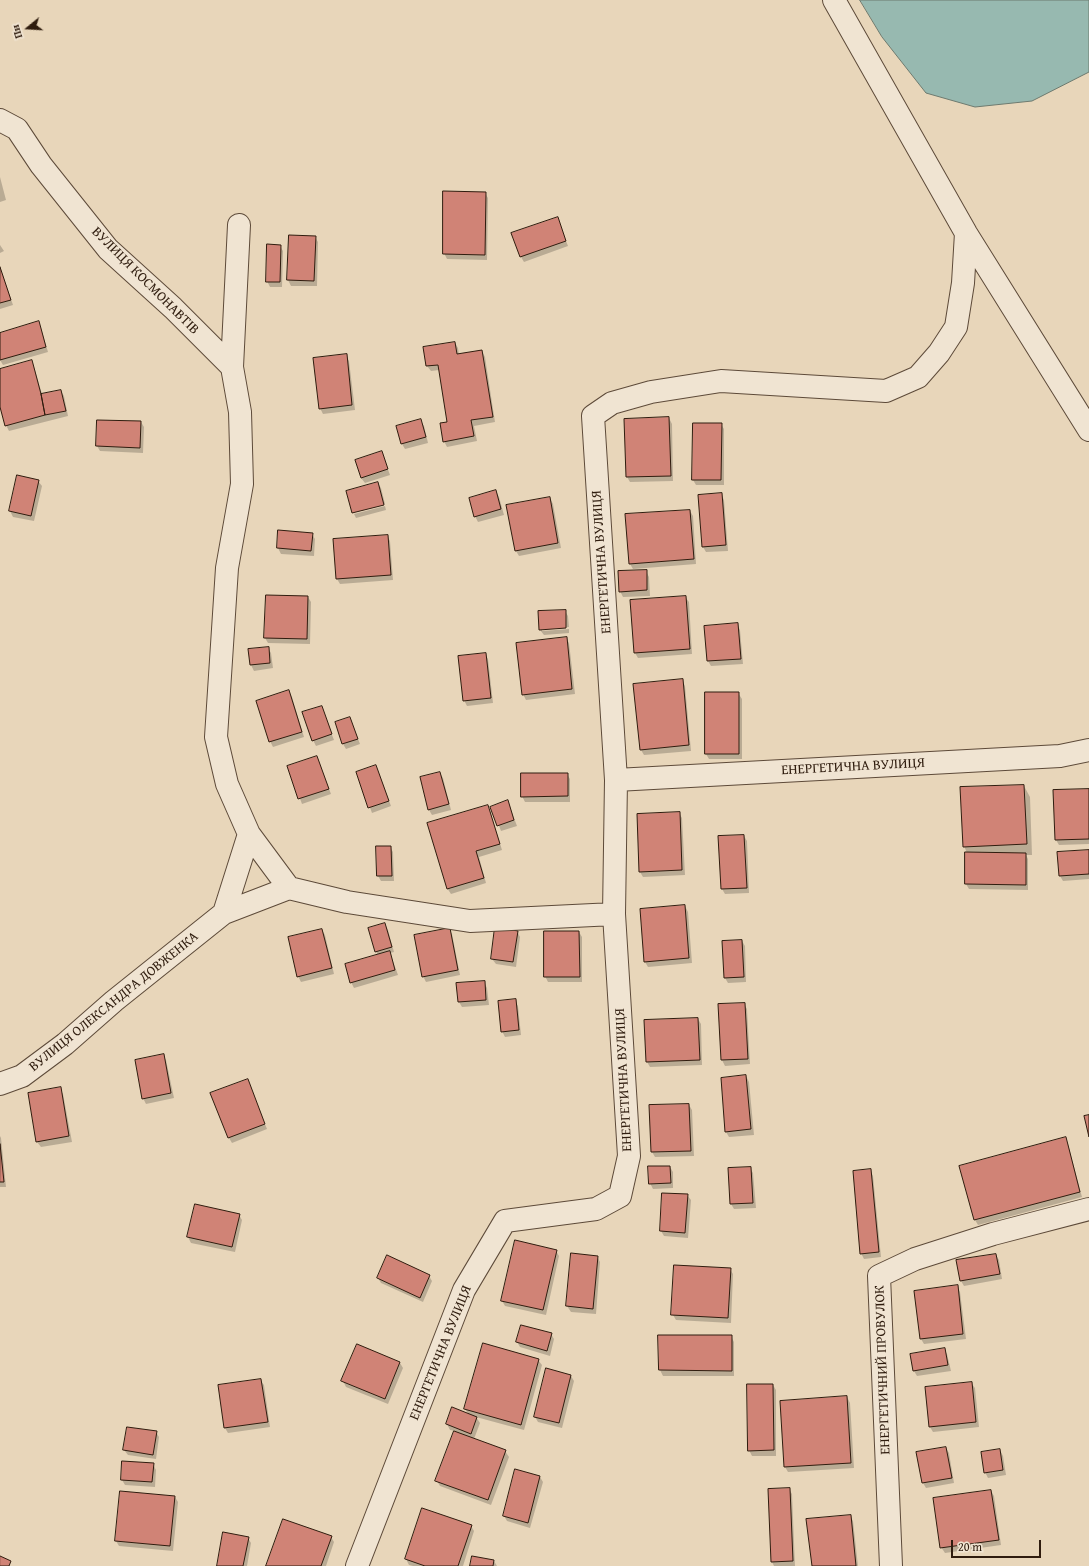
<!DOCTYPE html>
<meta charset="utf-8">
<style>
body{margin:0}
#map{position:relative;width:1089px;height:1566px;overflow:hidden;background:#e8d6ba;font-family:"Gentium Book Plus",serif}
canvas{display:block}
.north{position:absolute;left:8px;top:8px;width:40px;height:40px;-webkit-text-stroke:3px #f0e4d2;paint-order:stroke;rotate:252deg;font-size:11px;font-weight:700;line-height:16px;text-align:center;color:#2f1c0e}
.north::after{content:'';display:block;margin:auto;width:14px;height:18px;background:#2f1c0e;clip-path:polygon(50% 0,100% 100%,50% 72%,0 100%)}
.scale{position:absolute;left:951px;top:1540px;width:90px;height:18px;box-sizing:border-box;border:2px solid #2f1c0e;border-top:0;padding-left:5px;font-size:12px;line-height:14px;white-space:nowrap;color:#2f1c0e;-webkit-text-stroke:3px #f0e4d2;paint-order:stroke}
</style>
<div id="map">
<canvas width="1089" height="1566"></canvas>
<div class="north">Пн</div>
<div class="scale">20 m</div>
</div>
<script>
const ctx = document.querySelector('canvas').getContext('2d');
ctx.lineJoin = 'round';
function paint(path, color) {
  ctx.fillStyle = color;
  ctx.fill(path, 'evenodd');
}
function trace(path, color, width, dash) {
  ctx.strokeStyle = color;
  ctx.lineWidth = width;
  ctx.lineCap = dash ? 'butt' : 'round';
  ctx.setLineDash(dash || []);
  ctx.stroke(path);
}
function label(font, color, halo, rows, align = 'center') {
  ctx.font = font + ' "Gentium Book Plus",serif';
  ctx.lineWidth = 3.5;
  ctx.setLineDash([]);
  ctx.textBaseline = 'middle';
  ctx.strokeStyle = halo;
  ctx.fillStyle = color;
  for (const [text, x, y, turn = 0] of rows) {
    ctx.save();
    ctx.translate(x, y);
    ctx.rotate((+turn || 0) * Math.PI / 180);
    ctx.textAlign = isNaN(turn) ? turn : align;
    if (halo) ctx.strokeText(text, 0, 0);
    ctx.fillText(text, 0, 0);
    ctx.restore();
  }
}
const water = new Path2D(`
 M860,0H1089V72L1032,101L975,107L926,93L882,37Z`);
paint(water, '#97b9b0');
trace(water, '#6d7a6f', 1);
paint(new Path2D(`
 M0,177L6,200L0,202Z
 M485,193L488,198L487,260L447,259L444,253Z
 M557,218L568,246L524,262L521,257Z
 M289,236L315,237L318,242L317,286H291L288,280Z
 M0,245L4,251L0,253Z
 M280,246L283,251L282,287H270L267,281Z
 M0,267L13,305L0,309Z
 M38,323L41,328L48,352L3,365L0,360V334Z
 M455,343L458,348L459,355L482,351L485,357L495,422L474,426L477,441L447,447L444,441L448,422L439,370L431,371L427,366L424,348Z
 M346,356L349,361L355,410L323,414L320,408Z
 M31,362L34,367L42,394L61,391L64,396L68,416L9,431L6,425L0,403V370Z
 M669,418L672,424L673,481L630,482L627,477Z
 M420,420L424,426L428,443L405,449L402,444Z
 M141,422L144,427L143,453L100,451L97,446Z
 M721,424L724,429V485H696L693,480Z
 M382,453L390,475L365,483L361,478Z
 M18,476L38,481L42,486L34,521L13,517L10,511Z
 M378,483L381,488L385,504L353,512Z
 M496,491L499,497L504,515L478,522L475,516Z
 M721,494L724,500L728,551L706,552L703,547Z
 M550,498L553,504L561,548L519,556L516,551L508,506Z
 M385,506L386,510L356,518L354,514Z
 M690,511L693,516L696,564L633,569L630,564Z
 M279,531L312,534L315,539L314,556L281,554L278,548Z
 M387,536L390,541L393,580L340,584L337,579Z
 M646,571L649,577L650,596L623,597L620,591Z
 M308,597L311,602L310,644L268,643L265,638Z
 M685,597L689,602L692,654L638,658L635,653L631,601Z
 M565,611L568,616L569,627L542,629V631L569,629V633L544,635L540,630Z
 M737,624L740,630L743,664L711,666L708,661L705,627Z
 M566,638L569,643L575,694L526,700L523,694Z
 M268,648L271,653L273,668L254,671L251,665L249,650Z
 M485,654L488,659L493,703L467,706L464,700Z
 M682,680L685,686L691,751L644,755L641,750Z
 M289,691L292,697L304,737L273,747L270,741Z
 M738,693L742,699V759H709L706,754Z
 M321,707L334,740L316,746L313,740Z
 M350,718L360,744L346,749L343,744Z
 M317,757L331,794L302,804L288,766Z
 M376,766L391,806L372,813L357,772Z
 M440,773L443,778L451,810L432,815L429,810Z
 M567,774L570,779V802H525L522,796Z
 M1024,786L1030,797L1032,855H1026L1028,859V890L969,889L966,884L967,853L964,846Z
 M1089,790V844L1059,845L1056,840Z
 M508,802L517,826L501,831L492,807Z
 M487,806L490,811L502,850L479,857L486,883L451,894L447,888Z
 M679,813L682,818L685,875L643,877L640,872Z
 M744,836L747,841L749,893L725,894L722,889L719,837Z
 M377,847H390L393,852L394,881H381L378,876Z
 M1089,851V879L1063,881L1060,876Z
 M685,906L688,912L692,963L648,967L645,962Z
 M385,924L388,930L394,952L390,953L398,975L354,988L351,982L378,956L376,951Z
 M449,929L452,934L460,975L426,982L423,976Z
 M322,930L325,935L334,974L301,982L298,976Z
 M517,931L520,937L516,967L496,964L492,959Z
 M579,932L582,937V982H548L545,976Z
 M742,941L745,946L746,982L728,983L725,978Z
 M484,982L487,988L489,1005L462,1007L459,1002Z
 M515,1001L518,1006L521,1035L505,1037L502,1031Z
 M744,1004L747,1009L750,1064L725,1066L722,1060L719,1005Z
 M698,1019L701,1024L702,1065L650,1067L647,1062Z
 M163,1055L166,1060L174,1098L146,1104L143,1098Z
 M746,1076L749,1082L754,1135L729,1137L726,1132Z
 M247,1080L267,1129L232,1143L229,1138Z
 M60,1089L63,1094L72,1142L41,1147L37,1142Z
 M689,1105L692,1110L694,1156L655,1157L652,1152Z
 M0,1136L1,1138L6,1187H0Z
 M1065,1139L1068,1144L1082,1197L978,1225L975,1220Z
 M670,1167L673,1172V1188L653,1189L650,1183Z
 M750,1168L753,1173L756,1208L734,1209L731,1204L729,1169Z
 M870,1170L873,1176L881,1257L864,1259L861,1253Z
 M687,1195L691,1200L688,1238L664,1236L661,1231Z
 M239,1215L242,1220L235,1252L191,1243L188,1237Z
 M556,1251L559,1256L546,1315L505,1306L502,1301Z
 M572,1254L597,1256L600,1262L596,1314L571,1312L567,1306Z
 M996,1255L999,1260L1002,1279L964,1286L961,1281Z
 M730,1269L733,1274L731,1323L676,1320L673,1315Z
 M429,1276L432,1281L423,1302L381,1283L378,1278Z
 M957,1286L960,1292L966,1339L924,1344L921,1339Z
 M551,1334L554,1339L550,1356L520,1347L517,1342Z
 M660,1336H731L734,1342V1376H663L660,1370Z
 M944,1349L947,1354L951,1371L917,1376L914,1371L911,1355Z
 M538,1360L542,1365L524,1430L476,1417L480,1423L474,1439L505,1451L509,1457L491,1505L440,1486L437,1481L455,1431L450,1430L447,1424L453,1409L469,1415L465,1409Z
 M400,1363L403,1368L388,1404L346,1387L343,1381Z
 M571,1376L574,1381L562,1428L538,1422L535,1417Z
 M260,1380L264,1385L270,1427L228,1433L225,1428L219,1386Z
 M971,1383L975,1388L979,1427L933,1432L930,1427Z
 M773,1385L776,1390V1456H752L749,1450Z
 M847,1397L850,1403L854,1468L788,1472L785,1467Z
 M156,1432L159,1437L156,1459L128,1455L124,1450Z
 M946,1448L949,1453L954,1483L926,1488L923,1483L917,1453Z
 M1000,1450L1003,1456L1006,1475L988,1478L985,1472Z
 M153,1464L156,1470L155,1487L125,1485L122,1480Z
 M540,1477L543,1482L530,1528L507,1521L504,1516Z
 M789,1489L792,1494L795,1566H774L772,1562Z
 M991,1491L994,1496L1001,1545L945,1553L941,1547Z
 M175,1497L178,1502L173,1551L119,1546L116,1541Z
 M850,1516L853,1521L858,1566H813Z
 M471,1526L474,1531L463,1566H413L409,1565L406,1559Z
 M331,1537L334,1542L326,1566H267Z
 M248,1538L251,1543L247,1566H218Z
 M494,1561L497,1566H471Z`), '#0003');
const building = new Path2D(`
 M443,191L486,192L485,255L443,254Z
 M558,217L566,241L520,257L511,233Z
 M289,235L316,236L314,281L287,280Z
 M267,244L281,245L280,282H266Z
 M0,267L11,300L0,303Z
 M39,321L46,347L0,360V333Z
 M455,342L457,354L482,350L493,417L471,420L474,436L443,442L440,423L447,422L438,365L426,366L423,347Z
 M347,354L352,405L319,409L313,358Z
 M32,360L41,394L45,415L5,426L0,407V369Z
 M61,390L66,411L45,415L41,394Z
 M669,417L671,476L626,477L624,419Z
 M421,419L426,437L401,444L396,426Z
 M97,420L141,421L140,448L96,446Z
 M693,423H722L721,480H692Z
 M382,451L388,469L361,478L355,460Z
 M17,475L39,480L31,516L9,511Z
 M378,482L384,505L352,513L346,491Z
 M496,490L501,509L474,517L469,498Z
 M722,493L726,545L702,547L698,495Z
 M550,497L558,543L515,551L506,505Z
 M690,510L694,559L629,564L625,514Z
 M278,530L313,533L311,551L277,548Z
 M388,535L391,575L336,579L333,539Z
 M647,570V590L619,592L618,571Z
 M266,595L308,596L307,639L264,638Z
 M686,596L690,649L634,653L630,600Z
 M566,610V628L539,630L538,611Z
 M738,623L741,659L707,661L704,626Z
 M567,637L572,689L522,695L516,643Z
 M269,647L270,663L250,665L248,649Z
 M486,653L491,698L463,701L458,656Z
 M683,679L689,745L640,750L633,684Z
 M289,690L302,732L269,742L256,701Z
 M705,692H739V754H705Z
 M322,706L332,734L312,741L302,712Z
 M350,717L358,739L342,744L335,722Z
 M317,756L329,789L298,799L287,766Z
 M376,765L389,801L368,808L356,772Z
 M440,772L449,804L428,810L420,777Z
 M521,773H568V796L521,797Z
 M1024,785L1027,844L963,847L960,787Z
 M1089,789V839L1055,840L1053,790Z
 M508,800L514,820L497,826L490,807Z
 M488,805L500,844L476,851L484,878L447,889L427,823Z
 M680,812L682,870L639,872L637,814Z
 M744,835L747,888L721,889L718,836Z
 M376,846H391L392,876H377Z
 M1089,850V874L1059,876L1057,852Z
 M965,852L1026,853V885L965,884Z
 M685,905L689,958L644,962L640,909Z
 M385,923L392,947L375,952L368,928Z
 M495,927L518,931L513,962L491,959Z
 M450,928L458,970L422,977L414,935Z
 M322,929L332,968L297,977L288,937Z
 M544,931H579L580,977H544Z
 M742,940L744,977L724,978L722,941Z
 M390,951L395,970L350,983L345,964Z
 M485,981L486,1000L458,1002L456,983Z
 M516,999L519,1030L501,1032L498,1001Z
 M745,1003L748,1059L721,1060L718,1004Z
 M698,1018L700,1060L646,1062L644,1020Z
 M164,1054L171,1093L142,1099L135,1060Z
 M746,1075L751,1129L725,1132L721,1078Z
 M248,1079L265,1124L228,1138L210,1093Z
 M61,1087L69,1136L36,1142L28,1093Z
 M689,1104L691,1151L651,1152L649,1105Z
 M1089,1115V1137L1084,1116Z
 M1066,1137L1080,1192L974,1220L959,1166Z
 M0,1144L4,1182H0Z
 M648,1166H670L671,1183L649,1184Z
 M751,1167L753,1203L730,1204L728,1168Z
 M871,1169L879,1252L860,1254L853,1171Z
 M662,1193L688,1194L685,1233L660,1231Z
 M195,1204L240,1214L232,1247L187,1237Z
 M515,1240L557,1250L543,1310L501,1301Z
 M571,1253L598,1256L593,1309L566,1306Z
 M996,1254L1000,1274L960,1281L956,1260Z
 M387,1255L430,1275L420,1298L377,1278Z
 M674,1265L731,1268L728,1318L671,1315Z
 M958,1285L963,1334L920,1339L914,1291Z
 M521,1325L552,1333L547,1351L516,1342Z
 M658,1335H732V1371L659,1370Z
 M483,1343L539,1359L521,1425L464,1409Z
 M357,1344L400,1362L385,1399L341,1381Z
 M945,1348L948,1365L913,1371L910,1354Z
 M546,1368L571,1375L559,1423L534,1417Z
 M261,1379L268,1422L224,1428L218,1385Z
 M972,1382L976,1422L929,1427L925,1387Z
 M747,1384H773L774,1450L748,1451Z
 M847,1396L851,1463L784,1467L780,1401Z
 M452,1407L477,1417L471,1434L446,1424Z
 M127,1427L157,1431L153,1455L123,1450Z
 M454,1431L506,1450L488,1500L435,1481Z
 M946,1447L952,1478L922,1483L916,1452Z
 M1000,1449L1003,1470L984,1473L981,1452Z
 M122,1461L154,1463L152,1482L121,1480Z
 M515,1469L540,1476L528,1523L503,1516Z
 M790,1488L793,1561L771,1562L768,1489Z
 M991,1490L999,1540L940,1548L933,1498Z
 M120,1491L175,1496L170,1546L115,1541Z
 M422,1508L472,1525L458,1566H425L405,1559Z
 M851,1515L856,1566H812L806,1519Z
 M283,1519L332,1536L321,1566H266Z
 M223,1532L249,1537L243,1566H217Z
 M0,1556L11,1561L9,1566H0Z
 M472,1556L494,1560L493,1566H470Z`);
paint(building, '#d08376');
trace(building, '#2f1c0e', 1);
const minor = new Path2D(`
 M834,0L966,233L1089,430
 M0,120L17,129L41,165L108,249L173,308L232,367
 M239,225L232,367L240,412L242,484L227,568L216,737L227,784L249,834L289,888
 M616,780L1060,756L1089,750
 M224,913L249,834
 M0,1084L22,1076L65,1044L114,1001L224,913L289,888L347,902L470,921L614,914
 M357,1566L464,1290L505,1221L596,1209L620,1196L629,1156L614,914L616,780L593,416L612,403L651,392L721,381L886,391L918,377L939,353L956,327L963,283L966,233
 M891,1566L879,1276L915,1259L993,1234L1089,1209`);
trace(minor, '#5d4a39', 24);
trace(minor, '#f0e4d2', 22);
label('14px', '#2f1c0e', '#f0e4d2', [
 ["ВУЛИЦЯ КОСМОНАВТІВ",145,281,45],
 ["ЕНЕРГЕТИЧНА ВУЛИЦЯ",602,562,-94],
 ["ЕНЕРГЕТИЧНА ВУЛИЦЯ",853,767,-3],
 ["ВУЛИЦЯ ОЛЕКСАНДРА ДОВЖЕНКА",114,1002,-39],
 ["ЕНЕРГЕТИЧНА ВУЛИЦЯ",624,1080,-93],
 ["ЕНЕРГЕТИЧНА ВУЛИЦЯ",441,1353,-68],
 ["ЕНЕРГЕТИЧНИЙ ПРОВУЛОК",883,1370,-92]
]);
</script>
